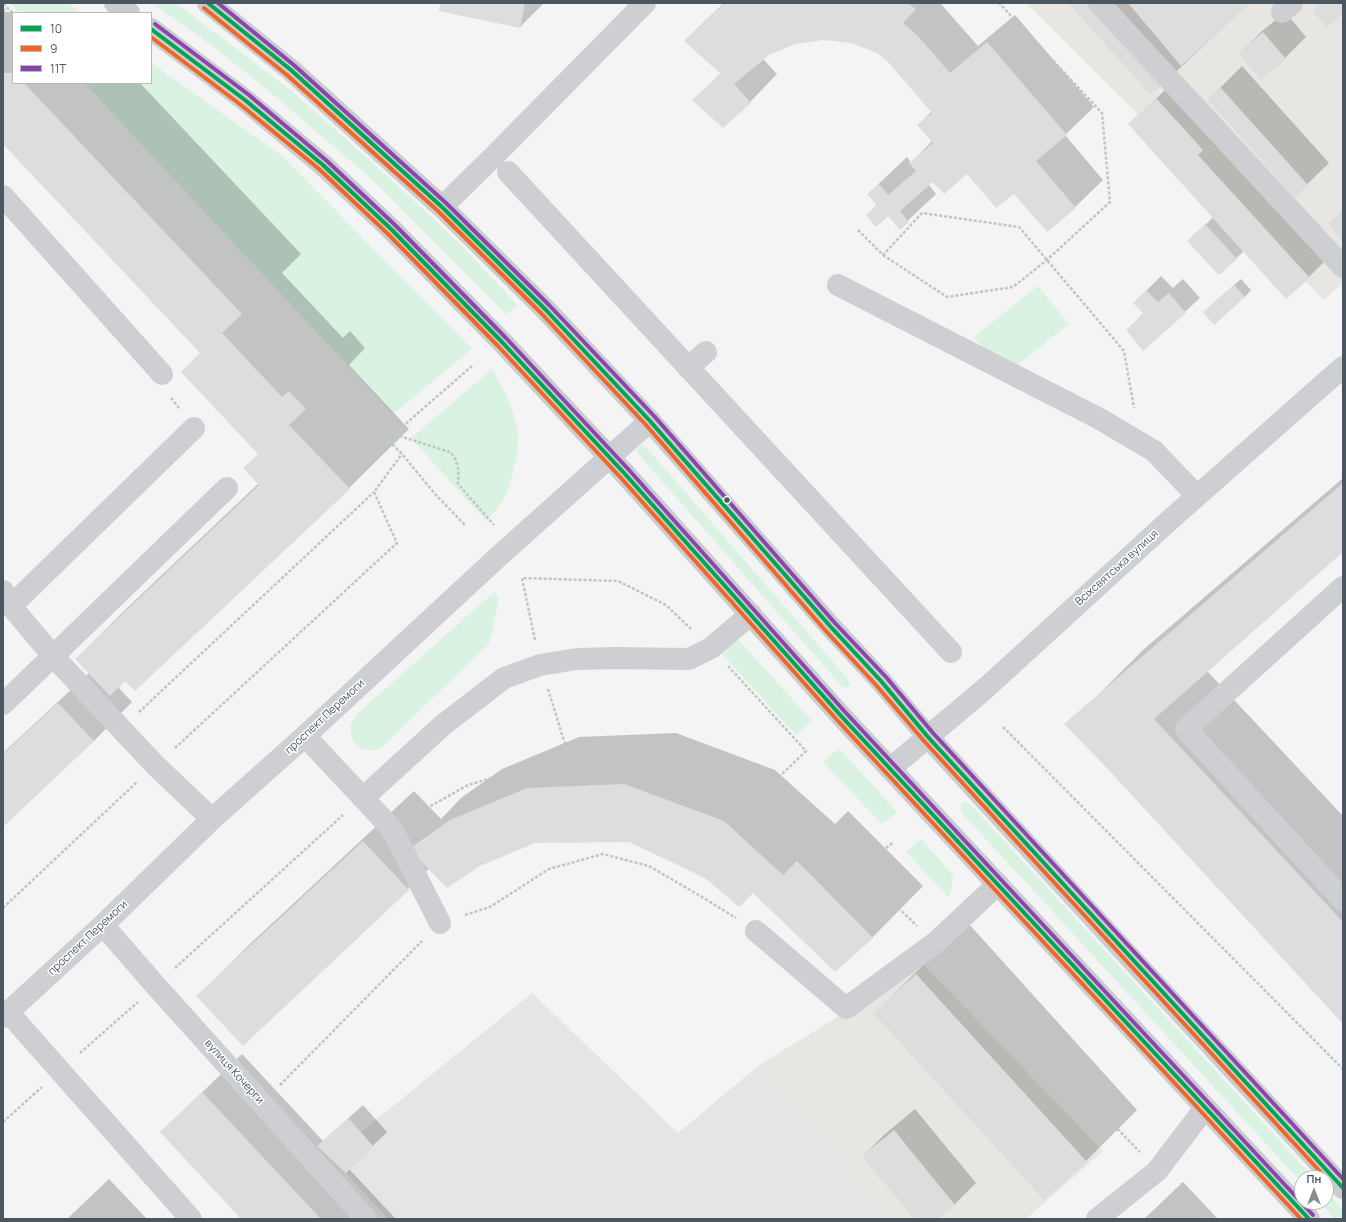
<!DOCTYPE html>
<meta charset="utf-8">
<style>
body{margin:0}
#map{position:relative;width:1346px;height:1222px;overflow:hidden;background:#f4f4f4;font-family:Manrope,sans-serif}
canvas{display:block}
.frame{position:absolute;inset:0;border:4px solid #4a5660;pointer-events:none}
.legend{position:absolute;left:12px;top:12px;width:140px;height:72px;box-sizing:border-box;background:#fff;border:1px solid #b7bbbf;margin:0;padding:5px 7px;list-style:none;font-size:12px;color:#4a5660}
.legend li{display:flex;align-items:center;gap:8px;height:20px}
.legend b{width:20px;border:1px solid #b7bbbf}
.north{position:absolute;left:1294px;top:1170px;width:40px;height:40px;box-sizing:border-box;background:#fff;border:1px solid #b7bbbf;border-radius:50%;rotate:0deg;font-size:11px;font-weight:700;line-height:16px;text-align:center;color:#4a5660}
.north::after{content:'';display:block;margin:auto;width:14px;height:18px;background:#868d94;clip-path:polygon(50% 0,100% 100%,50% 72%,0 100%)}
</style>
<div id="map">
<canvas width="1346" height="1222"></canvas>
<div class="frame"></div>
<ul class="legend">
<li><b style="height:5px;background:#00a651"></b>10</li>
<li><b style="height:5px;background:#f26522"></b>9</li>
<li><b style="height:5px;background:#8e44ad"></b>11Т</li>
</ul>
<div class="north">Пн</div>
</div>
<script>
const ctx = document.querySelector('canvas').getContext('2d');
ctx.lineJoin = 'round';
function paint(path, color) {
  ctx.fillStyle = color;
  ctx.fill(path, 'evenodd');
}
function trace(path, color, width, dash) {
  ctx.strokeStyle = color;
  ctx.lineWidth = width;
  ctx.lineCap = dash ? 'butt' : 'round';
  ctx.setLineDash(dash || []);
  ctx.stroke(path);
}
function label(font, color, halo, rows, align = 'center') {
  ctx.font = font + ' Manrope,sans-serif';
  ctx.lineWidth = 3;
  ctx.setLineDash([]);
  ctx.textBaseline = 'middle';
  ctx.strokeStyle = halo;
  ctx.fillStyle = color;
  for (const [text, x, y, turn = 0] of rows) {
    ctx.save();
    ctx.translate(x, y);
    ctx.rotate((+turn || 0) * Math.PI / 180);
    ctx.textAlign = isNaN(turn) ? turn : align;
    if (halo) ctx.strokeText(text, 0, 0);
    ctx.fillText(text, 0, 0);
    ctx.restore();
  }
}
paint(new Path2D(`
 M1026,3H1343V283L1324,300Z
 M923,964L1103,1151L1026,1219H891L758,1066Z`), '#e8e6e2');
paint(new Path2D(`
 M532,993L678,1133L758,1066L891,1219H388L346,1173L361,1132Z`), '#e6e5e6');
paint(new Path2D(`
 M10,3H67L81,13H19Z
 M152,3H176L289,89L344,137L426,212L464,248L518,306L506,314L374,181L277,98L214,47Z
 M151,63L281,155L472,349L393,414L84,83H151Z
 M1038,286L1069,324L1005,375L974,337Z
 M492,369C503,387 513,407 517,428C520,449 512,484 502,502C498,509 491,515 487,522L411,438Z
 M641,445L646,447L847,678L850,685L845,688L840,684L639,455L636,450Z
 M494,592L499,599L489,644L382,747L372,751L359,748L352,739L350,725L357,714Z
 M736,637L812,721L796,735L720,652Z
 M839,748L897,812L882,824L823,762Z
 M964,802L971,805L1314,1178H1302V1183L961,812V805Z
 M921,839L953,875L951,893L948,897L906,852Z
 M1326,1191L1343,1210V1219H1335L1320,1202H1326Z`), '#d9f2e2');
paint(new Path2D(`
 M442,3H544L520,27Z
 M724,3H940L978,46L1015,15L1094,107L1065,135L1103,180L1075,207L1047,231L1014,192L967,172L934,181L929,185L936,194L900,228L889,214L867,215L877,205L868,194L907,157L911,163L932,141L918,125L932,111L889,61L877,52L851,42L823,39L794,43L768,54L763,59L777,74L750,102L694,100L721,73L685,40Z
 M1069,3H1249L1162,85Z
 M3,12L49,13H13V83H140L301,254L282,273L343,338L350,331L365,348L349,365L409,429L349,488L118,687L132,702L94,741L3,825V753L89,673L76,659L127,608L259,483V453L201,353L3,143Z
 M1285,12L1306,37L1285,58L1261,79L1240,53L1261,32Z
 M1242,66L1329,163L1295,196L1209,99Z
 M1178,78L1330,256L1309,277L1244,251L1219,274L1203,227L1213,217L1129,124Z
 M1161,276L1173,288L1183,279L1200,298L1144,349L1127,330L1144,313L1134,303Z
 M1241,279L1251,290L1245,297L1211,305Z
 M1343,478V551L1207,671L1343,816V1022L1106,766L1065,724L1099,694L1143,650Z
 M676,733L775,770L835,824L848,811L923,886L873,937L835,971L753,891L706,878L629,841L535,842L429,869L243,1044L198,996L249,945L414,791L441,819L461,798L502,769L579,737Z
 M968,923L1137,1110L1086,1161L875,1013L926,962Z
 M242,1054L323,1141L363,1105L387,1132L349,1169L396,1219H242L161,1132Z
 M915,1109L976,1183L955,1204L936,1219H916L863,1156L884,1135Z
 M109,1179L147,1219H67Z
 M1183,1182L1218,1219H1144Z`), '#0003');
paint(new Path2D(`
 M440,3H525L520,28L439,11Z
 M725,3H907L916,9L903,23L918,36L950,73L987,42L1067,135L1036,161L1076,208L1047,232L1014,194L996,208L967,174L944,194L933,182L900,211L909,222L900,230L888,216L876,227L866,215L877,205L867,194L879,184L888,195L916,171L909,163L933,143L917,125L932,113L888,62L877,53L851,43L823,40L795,44L769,55L734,84L751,103L723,128L692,100L721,74L684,41Z
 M1068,3H1087L1162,86L1150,94Z
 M1128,3H1250L1181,66Z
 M1321,3H1343V13L1327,27L1312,11Z
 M1263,32L1286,59L1261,80L1238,53Z
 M3,73H13V83H24L242,314L222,333L282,397L289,391L306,409L289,425L350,489L135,691L125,681L110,696L75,659L259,485L243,468L258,454L181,372L200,353L3,144Z
 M1220,87L1308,185L1295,198L1207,99Z
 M1156,98L1203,150L1198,155L1310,278L1286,299L1128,124Z
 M1343,210V241L1328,224Z
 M1205,224L1237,259L1219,275L1187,241Z
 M1234,285L1245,297L1214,325L1203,312Z
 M1146,290L1158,302L1169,293L1186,313L1143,351L1126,330L1144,314L1133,303Z
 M1343,483V552L1154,719L1343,922V1024L1105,766L1064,724Z
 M58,703L94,741L3,827V754Z
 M624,784L724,821L783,875L797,861L873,938L835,972L753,893L739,907L705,878L629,842L535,843L480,866L447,888L409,849L450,820L527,788Z
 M363,841L409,890L243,1046L196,996Z
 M916,974L1087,1162L1044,1200L873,1013Z
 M202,1092L321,1219H241L160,1132Z
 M348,1118L374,1147L346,1173L317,1146Z
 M894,1130L955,1205L938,1219H914L862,1156Z`), '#ddddde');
trace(new Path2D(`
 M3,4L13,13
 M3,9L13,19
 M77,83L110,116L273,313L355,406L402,454L435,494L465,525
 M83,83L97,97L223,244L393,434L450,452C459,461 459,472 458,484L494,525
 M858,230L883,255L922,213L1019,227L1124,351L1134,408
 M883,255L947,297L1013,287L1047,260L1110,202L1102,113L999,3
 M171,398L179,408
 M387,440L472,366
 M535,640L522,578L618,581L666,605L692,630
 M728,666L806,751L759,796
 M548,689L569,757
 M139,712L374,492
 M1003,727L1343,1069
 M175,748L397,543L374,492L402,454
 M413,816L468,785L553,760L605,753L678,764L727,779L786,809L858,869L917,926
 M858,869L894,842
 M3,908L137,782
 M465,915L490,907L549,869L603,854L649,866L702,897L736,918
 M953,961L1140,1152
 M175,968L343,815
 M80,1053L138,1002
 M280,1085L422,941
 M3,1122L42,1087
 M1181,1183L1216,1219
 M1175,1189L1204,1219`), '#bcc7c3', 2.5, [3, 2]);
trace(new Path2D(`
 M1099,3L1343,267
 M1282,12L1292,3
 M508,172L951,652
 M3,196L162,374
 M442,207L493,157L645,3
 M838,285L1100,419L1154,451L1197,496
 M688,368L706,352
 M1343,587L1186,729L1343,900
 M3,591L11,606L53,656L227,488
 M11,606L194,428
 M3,704L53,656L155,765L212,819
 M305,736L363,798L443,725L504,678L540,665L577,659L616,658L689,659L711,648L751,614
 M891,768L987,687L1171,519L1343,367
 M363,798L392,829L440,923
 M103,925L156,986L366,1219
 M756,931L846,1008L935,943L998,884
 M8,1012L191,1219
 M3,1017L103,925L212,819L305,736L499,556L650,421
 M1097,1219L1157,1171L1205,1108`), '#cdcfd2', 22);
trace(new Path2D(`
 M115,3L129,13
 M208,3L291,70L442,207L545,309L650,421L830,626L881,681L928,737L1124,951L1343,1188
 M151,29L245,100L323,165L391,229L502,342L625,474L842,717L1309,1219`), '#cacdd0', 22);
trace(new Path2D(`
 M208,3L291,70L442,207L545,309L650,421L830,626L881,681L928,737L1343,1188
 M151,29L245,100L323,165L391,229L502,342L625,474L842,717L1309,1219`), '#00a651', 4);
trace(new Path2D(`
 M204,8L287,75L438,211L541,313L646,425L825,630L876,685L924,741L1326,1178
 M151,37L241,105L319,169L387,233L498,346L621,478L838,721L1301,1219`), '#f26522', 4);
trace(new Path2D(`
 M218,3L295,66L446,203L549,305L655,417L834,622L886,677L933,733L1343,1179
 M155,24L249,95L327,161L395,225L506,338L629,470L846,713L1313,1215`), '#8e44ad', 4);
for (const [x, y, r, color] of [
 [727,500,3.5,"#4a5660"]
]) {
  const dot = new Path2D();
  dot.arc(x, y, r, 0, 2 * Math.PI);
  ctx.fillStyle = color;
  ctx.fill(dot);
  trace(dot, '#fff', 1.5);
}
label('11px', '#4a5660', '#fff', [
 ["Всіхсвятська вулиця",1117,568,-42],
 ["проспект Перемоги",325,717,-43],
 ["проспект Перемоги",88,938,-43],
 ["вулиця Кочерги",234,1072,48]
]);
</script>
